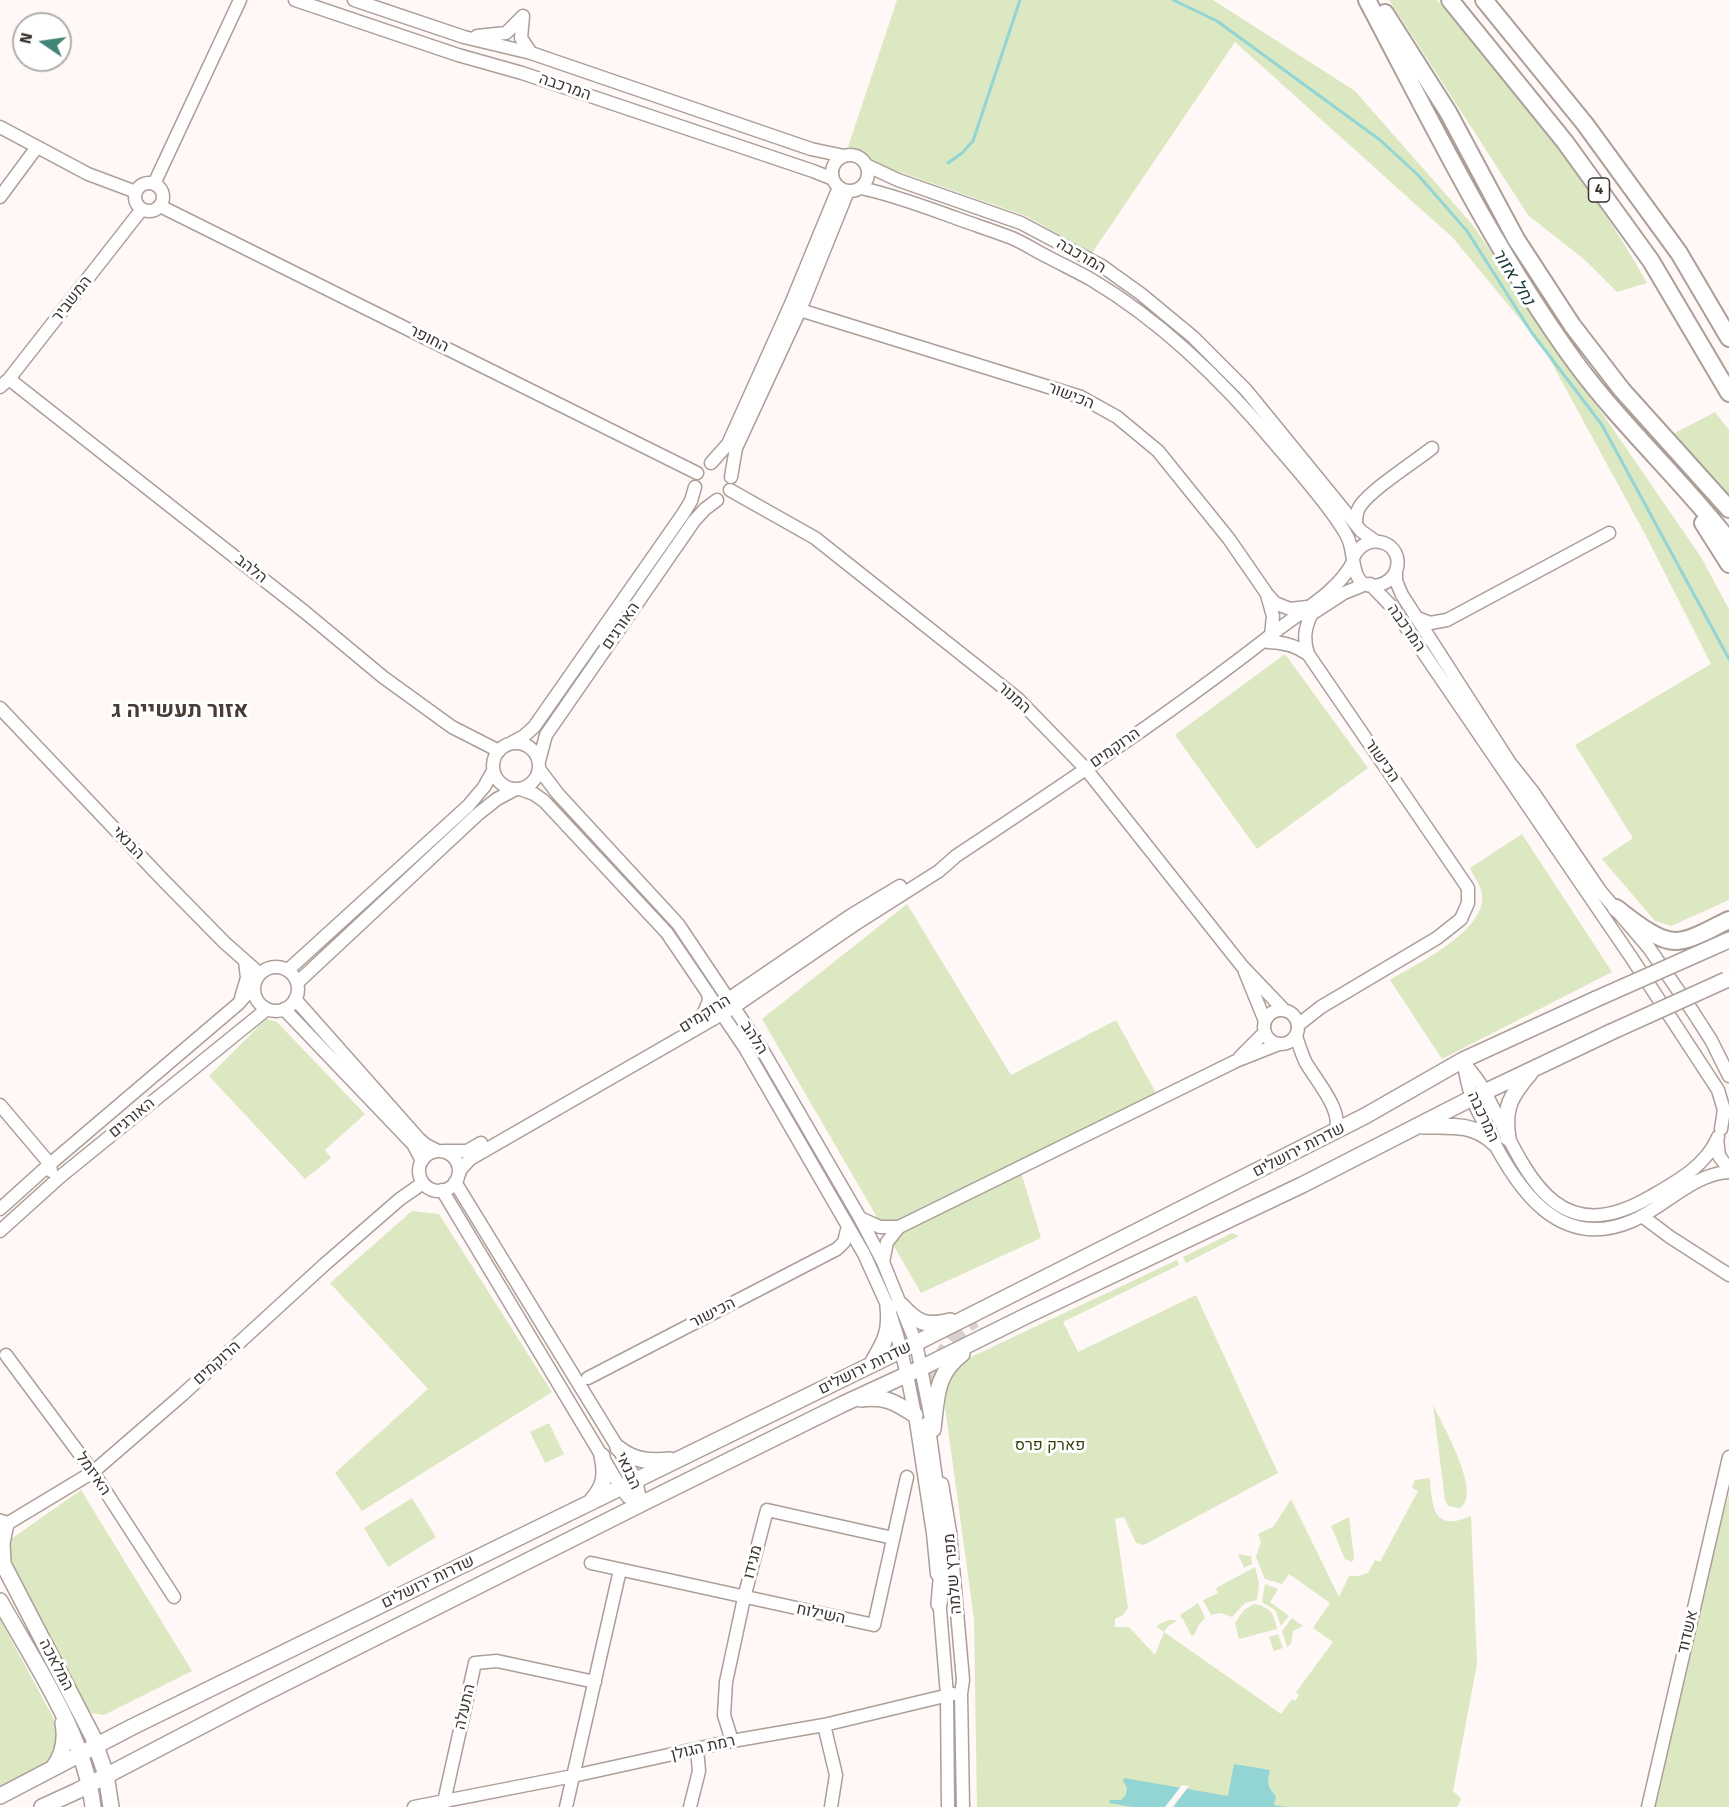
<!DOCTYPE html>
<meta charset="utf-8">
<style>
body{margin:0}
#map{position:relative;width:1729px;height:1807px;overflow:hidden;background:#fff8f6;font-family:"Fira Sans",sans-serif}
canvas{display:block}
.north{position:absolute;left:12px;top:12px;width:60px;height:60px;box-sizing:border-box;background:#fff;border:2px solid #b1aead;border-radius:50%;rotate:283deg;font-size:16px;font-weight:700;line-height:24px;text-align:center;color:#3b3532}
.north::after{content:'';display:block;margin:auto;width:21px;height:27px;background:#428577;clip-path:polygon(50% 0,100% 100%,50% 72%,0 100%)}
</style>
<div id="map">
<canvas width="1729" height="1807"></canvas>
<div class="north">N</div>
</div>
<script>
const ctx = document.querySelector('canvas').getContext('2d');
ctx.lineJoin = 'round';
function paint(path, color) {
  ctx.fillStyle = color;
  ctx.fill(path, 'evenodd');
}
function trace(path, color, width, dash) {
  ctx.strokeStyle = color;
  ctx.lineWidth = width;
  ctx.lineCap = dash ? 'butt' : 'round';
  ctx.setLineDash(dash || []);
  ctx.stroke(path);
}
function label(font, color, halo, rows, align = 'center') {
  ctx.font = font + ' "Fira Sans",Heebo,sans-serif';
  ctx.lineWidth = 6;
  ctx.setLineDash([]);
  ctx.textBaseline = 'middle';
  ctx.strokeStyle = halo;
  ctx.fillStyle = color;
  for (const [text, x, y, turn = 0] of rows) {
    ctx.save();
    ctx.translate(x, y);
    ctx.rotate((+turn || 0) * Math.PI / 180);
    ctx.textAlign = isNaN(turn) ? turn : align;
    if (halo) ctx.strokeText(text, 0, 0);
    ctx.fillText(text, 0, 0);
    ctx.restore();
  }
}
paint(new Path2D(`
 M897,0H1213L1355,91L1472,224L1701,557L1729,609V900L1671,926L1655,921L1602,859L1633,838L1575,745L1711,664L1645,534L1543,347L1453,238L1235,42L1092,253L1026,216L874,163L862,153L848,147Z
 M1389,0H1437C1513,89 1590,180 1647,283L1617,292L1586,261L1528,215Z
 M1715,412L1729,430V498L1673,434Z
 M1285,654L1368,768L1257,849L1175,735Z
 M1522,834L1612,972L1442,1059L1390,980C1416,964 1487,931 1482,894C1481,886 1473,875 1470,868Z
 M907,904L1011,1075L1116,1020L1156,1093L1021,1172L1041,1238L921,1293L762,1019Z
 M266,1019L277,1022L365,1114L325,1150L331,1158L305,1179L209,1076Z
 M412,1211L439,1214L552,1392L362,1511L335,1473L428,1389L330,1283Z
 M1232,1233L1239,1236L1186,1263L1183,1257Z
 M1177,1260L1179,1265L1063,1322L1078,1352L1196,1295L1278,1473L1144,1545L1136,1543L1124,1517L1115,1519L1128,1608L1123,1615L1115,1619V1627H1129L1155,1655L1164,1632L1156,1626C1162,1623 1170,1617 1177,1621L1168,1626L1164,1632L1281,1714L1292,1699L1295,1701L1299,1695L1296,1692L1333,1642L1313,1628L1330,1603L1289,1574L1282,1584L1265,1579L1256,1557L1261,1542L1258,1534L1274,1526L1291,1499L1339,1597L1349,1576H1359L1368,1573L1375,1560L1380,1562L1418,1491L1412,1488L1415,1480L1430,1478C1432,1509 1434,1532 1471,1516L1477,1664L1453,1791L1461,1799L1457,1807H977L974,1619L945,1407C947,1381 950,1373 971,1357Z
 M1433,1405C1442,1424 1483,1494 1460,1508L1448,1506L1445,1500Z
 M549,1423L564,1454L545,1463L530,1432Z
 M81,1490L192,1671L104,1715L91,1713L85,1705L8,1565L11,1539Z
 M1729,1494V1807H1653L1708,1569Z
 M412,1498L436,1537L388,1567L364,1528Z
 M1349,1517L1354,1558L1352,1562L1345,1559L1331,1526Z
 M1238,1554L1251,1556L1252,1564L1244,1568Z
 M1255,1567L1259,1583L1257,1600L1245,1603L1232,1617L1221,1613L1211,1615L1203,1600L1218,1593L1216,1588Z
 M1265,1584L1278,1589L1270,1602L1289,1616L1281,1626L1275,1610L1262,1602Z
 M1198,1603L1205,1618L1198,1626L1194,1636L1191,1635L1183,1619H1182L1180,1615Z
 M1254,1604C1270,1607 1274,1613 1277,1629L1239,1639L1235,1623L1244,1610Z
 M1292,1618L1303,1626L1293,1631L1291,1644L1287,1647L1282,1631Z
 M0,1619L55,1721L57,1747L48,1764L0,1786Z
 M1278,1634L1283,1648L1274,1651L1269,1637Z`), '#dce8c2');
paint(new Path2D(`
 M1234,1764L1270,1770C1267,1781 1267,1788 1276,1796L1274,1805L1286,1807H1133L1109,1803L1110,1800H1121L1126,1795L1127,1788L1123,1781L1124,1778L1228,1796Z`), '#93d4d5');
paint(new Path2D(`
 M1182,1785L1189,1786L1173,1807H1165Z`), '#fff8f6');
trace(new Path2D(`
 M1173,0L1217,21L1380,140L1418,175L1467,231L1532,333L1602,425L1729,659
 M948,163L962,153L973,141L1020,0`), '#93d4d5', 3);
trace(new Path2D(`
 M928,1405C931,1371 945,1338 975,1320`), '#d8d1cf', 15, [15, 8]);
const minor = new Path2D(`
 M295,0L458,55L522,73L813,171L833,179
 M354,0L464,37L531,53L811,149L844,156
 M523,16L521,38L531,53
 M477,36L506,33L523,16
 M0,127L88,174L136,192
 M832 173a18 18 0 1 1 36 0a18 18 0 1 1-36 0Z
 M868,166L898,180L1021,223L1102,266L1141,294L1193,337L1246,390L1361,531L1375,541
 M135 197a14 14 0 1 1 28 0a14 14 0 1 1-28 0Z
 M154,184L240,0
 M861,188C894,195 925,207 956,218C975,225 994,231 1012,238C1024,243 1036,251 1048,257C1063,265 1078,272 1092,280C1164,323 1224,382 1277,446C1298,470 1319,494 1337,520C1342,528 1348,535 1350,544C1355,560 1351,591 1379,585C1387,583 1393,578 1396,571C1406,543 1366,528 1353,558
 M0,197L37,147
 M160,206L697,473
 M800,310L1081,397L1117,417L1158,451L1229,539L1267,594L1275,603L1290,609L1307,607
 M9,379L306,613L383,677L452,727L499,751
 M0,387L9,379L142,209
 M711,463L728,444L790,306L839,187
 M731,477L736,448L800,310L848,191
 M730,490L815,538L1018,699L1086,769L1242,966L1283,1009
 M1356,525C1356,518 1356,512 1360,506C1373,488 1413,463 1432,448
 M1396,570V581L1402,595L1510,763L1533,792L1601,892L1649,948L1693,1012L1711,1040L1729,1076
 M1370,584L1393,608L1631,957L1718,1090L1724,1110L1721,1129
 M1267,595L1273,616L1271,636
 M1307,617L1344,593L1366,584
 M1415,617L1430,623L1447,620L1609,533
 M1268,642C1283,642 1295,645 1308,654
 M0,708L164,881L225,943L260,974
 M493 766a23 23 0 1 1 46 0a23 23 0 1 1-46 0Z
 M511,743L524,736L534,727L683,514L691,501L695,487
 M539,761L546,735L694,521L705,509L717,500
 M539,769L558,794L678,924L763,1051L860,1218L883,1262L916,1343L931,1419
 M520,789L534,794L544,801L667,933L745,1048L864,1254L888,1307L897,1335L907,1375L915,1415L933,1533L937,1574
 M254 989a22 22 0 1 1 44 0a22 22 0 1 1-44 0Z
 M288,970L468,806L484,787L493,771
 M1245,972L1265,1021
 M297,983L478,814L497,799L514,790
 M241,998L247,978L245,961
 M295,999L419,1139L426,1145L438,1151
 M721,1004L850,916L900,886
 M284,1009L413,1144L422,1161
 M1264 1027a17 17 0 1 1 34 0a17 17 0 1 1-34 0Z
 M702,1017L709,1001L708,993
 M1298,1025L1321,1007L1437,938L1461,919L1468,903V888L1308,654C1303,638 1305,627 1312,613
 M1296,1036C1299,1045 1302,1055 1306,1063C1316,1080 1344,1112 1335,1131
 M1240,1057L1265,1032
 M1463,1060C1465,1071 1467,1082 1470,1092C1474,1106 1483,1120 1489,1133C1517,1189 1559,1252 1632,1221C1665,1207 1692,1174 1729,1172
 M1466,1065C1471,1072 1478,1079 1482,1087C1522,1157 1547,1257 1650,1197C1676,1182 1706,1166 1718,1137
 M0,1105L50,1164L51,1171
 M1717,1139L1719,1156L1729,1169
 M444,1151H467L481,1143
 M419 1171a20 20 0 1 1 40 0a20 20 0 1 1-40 0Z
 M458,1176L461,1169L470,1159L734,1007L854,925L939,871L956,856C1066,783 1176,710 1280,628C1305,609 1338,591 1353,562
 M455,1182L618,1448L636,1480L641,1504
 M442,1190L621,1488L628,1497L641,1504
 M0,1209L50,1164L238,1004L254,986
 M1642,1216L1670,1237L1729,1275
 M860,1218L880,1227H899L1236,1061L1279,1044
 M0,1231L61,1176L267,1009
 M883,1262L887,1242L899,1227
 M6,1355L93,1472L174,1597
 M588,1378L837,1249L844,1242L848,1226
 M942,1484L950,1532L963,1680L961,1694L963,1807
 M0,1528L93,1472L182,1395L324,1265L400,1199L423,1183
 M591,1563L874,1625L907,1477
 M939,1597L947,1695L948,1807
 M824,1725L836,1775L831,1807
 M732,1741L724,1715L726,1682L744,1598L767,1510L893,1538
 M443,1806L475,1663L497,1661L595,1682
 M414,1807L573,1776L732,1741L824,1725L953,1694
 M566,1807L620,1570
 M690,1807L699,1771L697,1749
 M1648,1807L1729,1457`);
const major = new Path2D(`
 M1711,948L1729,940
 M1423,1126C1450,1126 1474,1123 1494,1143
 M1508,1138C1503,1108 1511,1095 1530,1073
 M901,1305C917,1323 926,1327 950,1321
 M871,1365C884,1343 891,1333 888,1307
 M861,1399C885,1396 895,1402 915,1415
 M927,1425L944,1546L939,1604
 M933,1429C937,1398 935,1374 962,1354
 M618,1448C634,1461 650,1462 670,1460
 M592,1500C605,1486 606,1474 602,1456
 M0,1522L6,1524L2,1543L3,1563
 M0,1558L93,1737L106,1775L111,1807
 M0,1601C35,1664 85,1736 93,1807
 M53,1768C63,1755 66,1739 63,1723
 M0,1796L132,1727L916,1343L1365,1116L1463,1060L1596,999
 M42,1807L77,1791L257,1697L641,1504L843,1404L921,1368L1028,1315L1302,1185L1472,1098L1611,1032`);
const highway = new Path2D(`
 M1367,0C1432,123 1493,249 1575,362C1622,426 1681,479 1729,541
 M1450,0L1565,142L1651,261L1729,393
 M1484,0L1585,124L1679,253L1729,338
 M1385,13L1448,112L1516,239L1572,325L1622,390L1729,509
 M1703,523L1729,564
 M1616,908C1631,919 1657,942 1677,941C1694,940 1713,927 1729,920`);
trace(minor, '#ac9e98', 15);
trace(major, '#ac9e98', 18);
trace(highway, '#ac9e98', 20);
trace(minor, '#fff', 12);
trace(major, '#fff', 15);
trace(highway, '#fff', 16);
const majorBridge = new Path2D(`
 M1596,999L1711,948
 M1611,1032L1726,980`);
trace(majorBridge, '#ac9e98', 18, []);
trace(majorBridge, '#fff', 15);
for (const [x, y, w] of [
 [1599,190,21]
]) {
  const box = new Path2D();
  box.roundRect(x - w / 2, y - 12, w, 24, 4.5);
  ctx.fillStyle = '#fff';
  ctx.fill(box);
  trace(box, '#3b3532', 1.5);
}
label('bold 15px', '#3b3532', null, [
 ["4",1599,190]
]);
label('16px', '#3b3532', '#fff', [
 ["המרכבה",565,87,19],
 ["המרכבה",1081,256,30],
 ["המשביר",72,299,-52],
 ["החופר",429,339,26],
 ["הכישור",1071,396,21],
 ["הלהב",251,569,38],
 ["האורגים",621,626,-55],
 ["המרכבה",1406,628,55],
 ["המנור",1014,698,41],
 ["הרוקמים",1115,748,-35],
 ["הכישור",1382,761,55],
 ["הבנאי",128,843,46],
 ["הרוקמים",705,1014,-32],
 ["הלהב",754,1038,57],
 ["המרכבה",1483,1117,65],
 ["האורגים",132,1118,-39],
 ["שדרות ירושלים",1299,1150,-27],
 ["הכישור",713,1313,-27],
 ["הרוקמים",217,1363,-42],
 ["שדרות ירושלים",865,1368,-26],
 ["הבנאי",628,1471,65],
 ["האיזמל",93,1474,55],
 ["מגידו",753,1562,-75],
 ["מפרץ שלמה",953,1574,-95],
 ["שדרות ירושלים",428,1582,-26],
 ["השילוח",821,1614,12],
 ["אשדוד",1688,1632,-77],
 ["המלאכה",56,1665,62],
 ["התעלה",465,1707,-77],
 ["רמת הגולן",703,1748,-13]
]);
label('16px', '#36420c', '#fff', [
 ["פארק פרס",1050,1446]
]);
label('italic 18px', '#1a3a3b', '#fff', [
 ["נחל אזור",1513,277,58]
]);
label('bold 22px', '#493c37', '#fff', [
 ["אזור תעשייה ג",180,711]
]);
</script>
